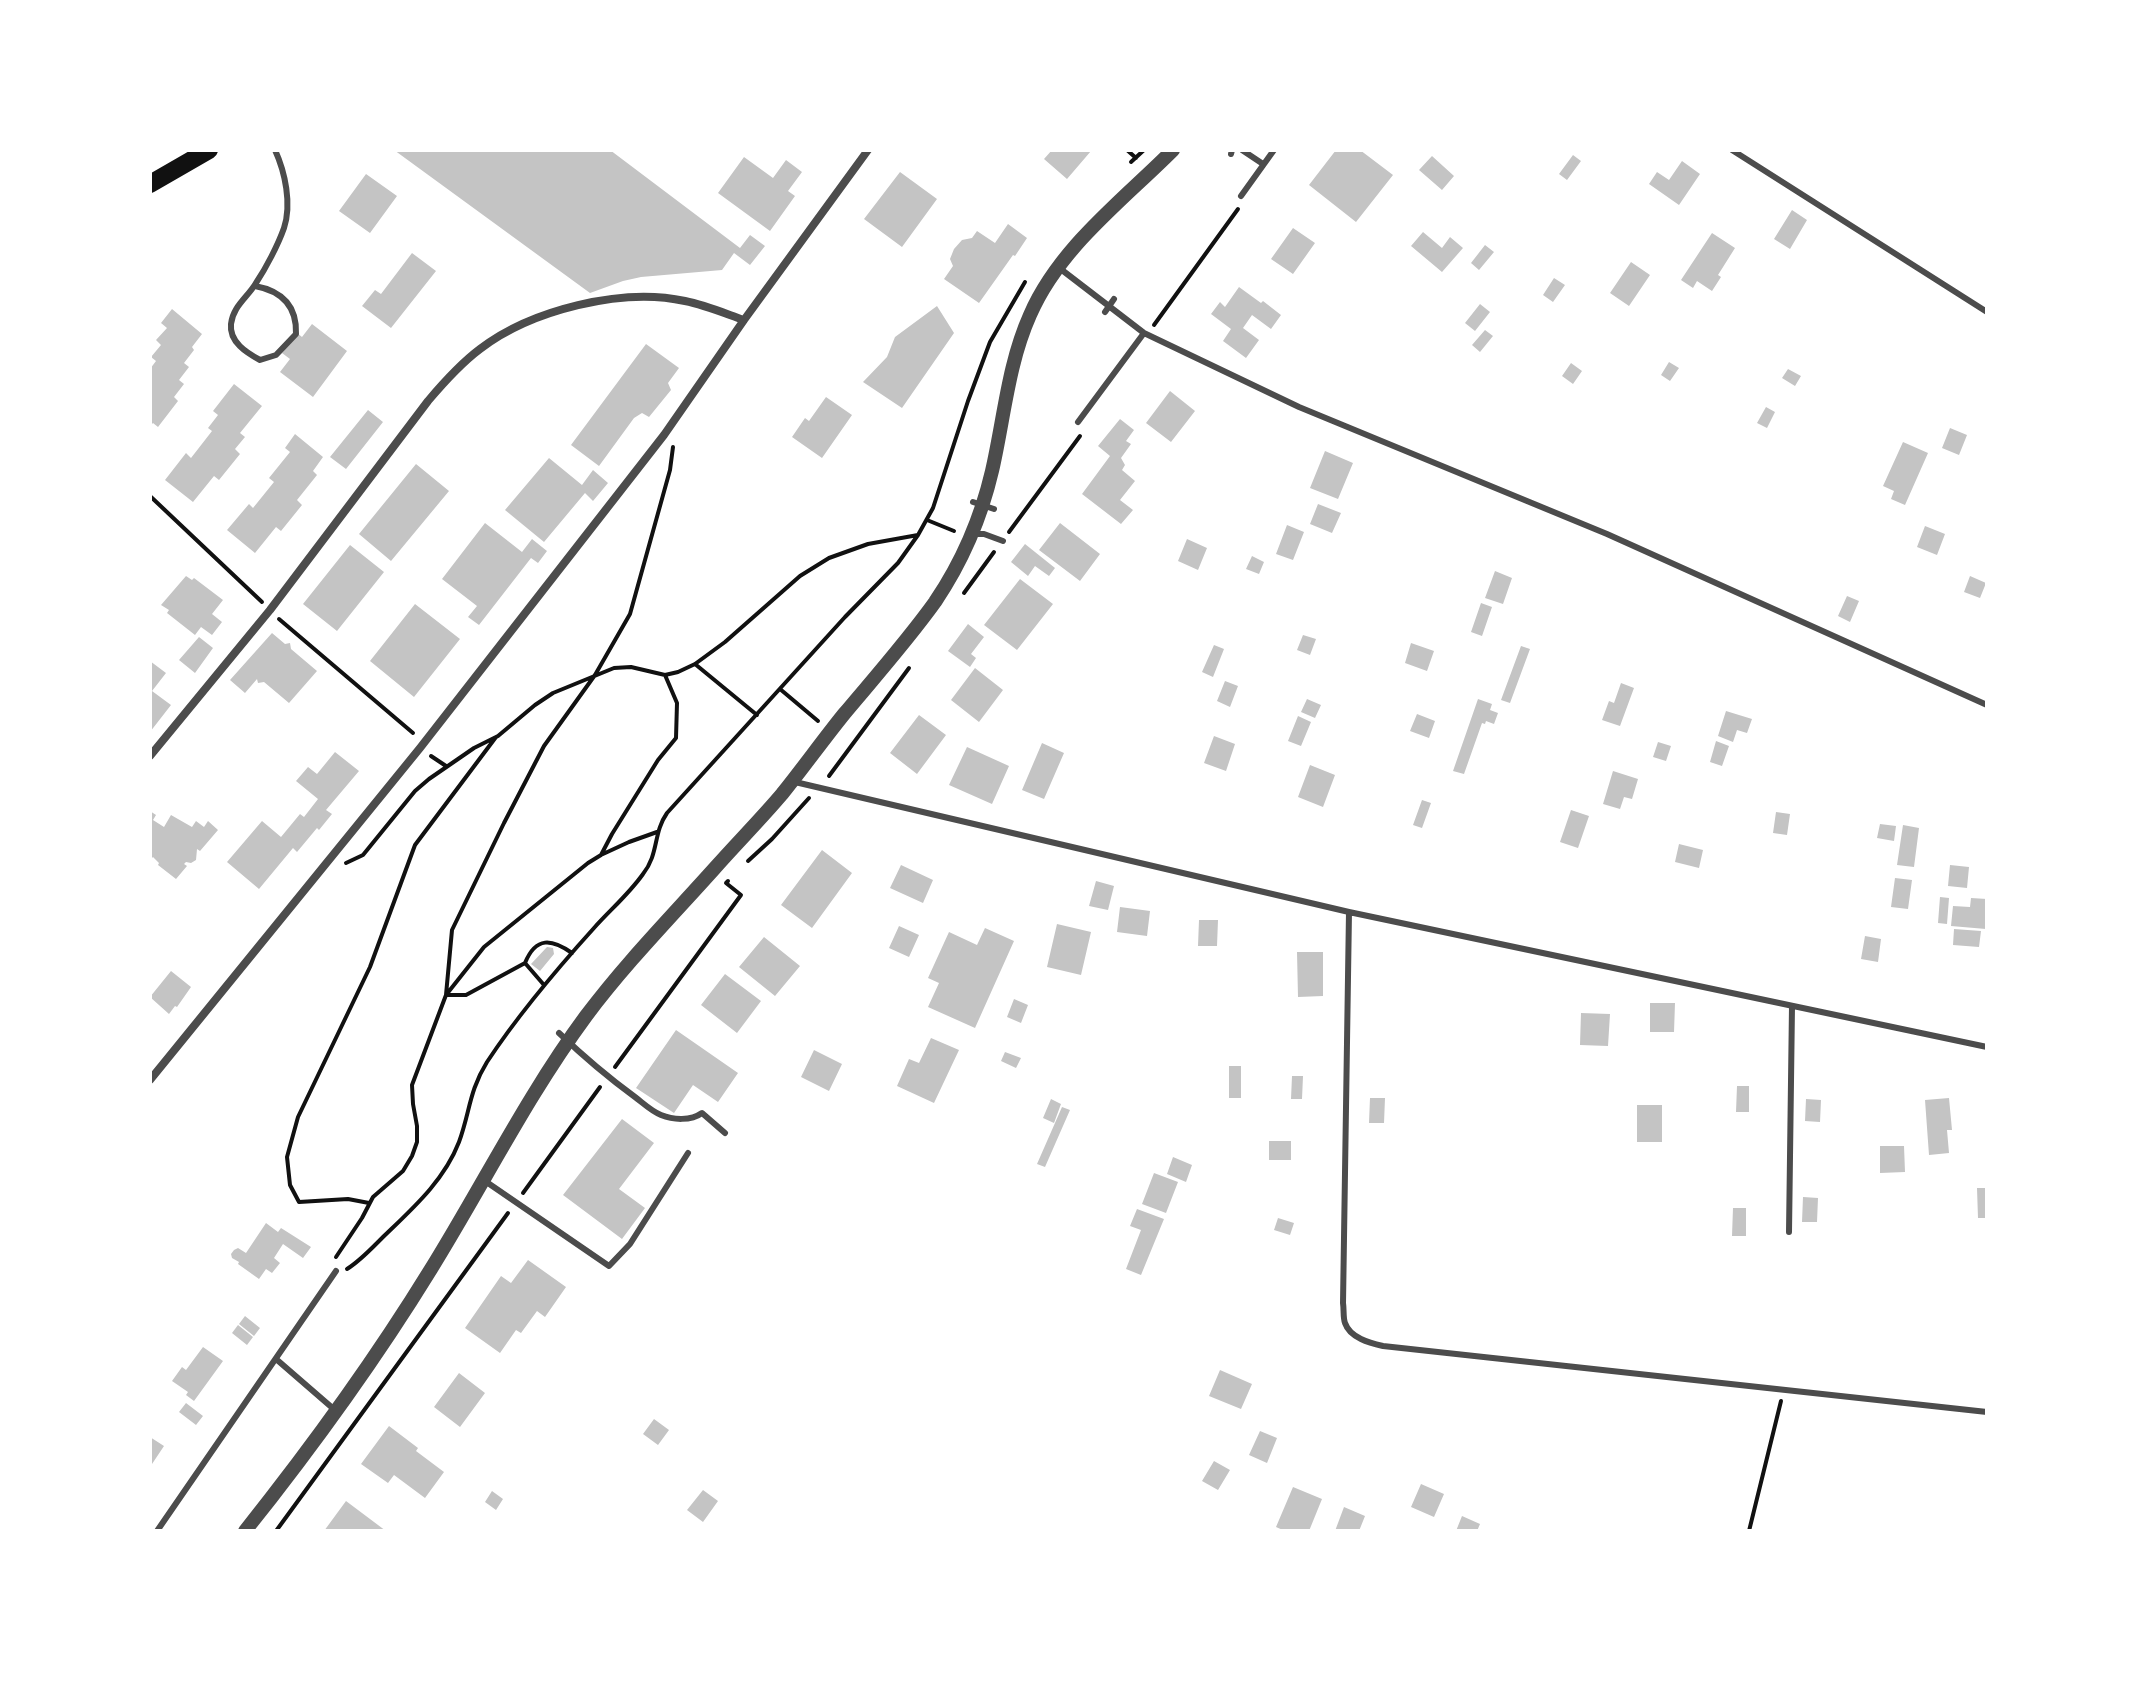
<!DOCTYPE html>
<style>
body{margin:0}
#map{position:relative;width:2137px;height:1681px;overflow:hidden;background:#fff;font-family:"Asap Condensed",sans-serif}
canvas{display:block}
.frame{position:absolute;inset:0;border:152px solid #fff;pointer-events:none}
</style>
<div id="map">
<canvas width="2137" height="1681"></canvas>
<div class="frame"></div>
</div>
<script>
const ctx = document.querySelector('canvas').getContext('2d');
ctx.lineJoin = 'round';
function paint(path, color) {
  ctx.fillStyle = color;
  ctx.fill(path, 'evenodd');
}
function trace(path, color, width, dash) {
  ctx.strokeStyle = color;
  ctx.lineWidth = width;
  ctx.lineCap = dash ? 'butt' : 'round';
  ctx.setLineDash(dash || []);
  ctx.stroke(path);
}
paint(new Path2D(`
 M394,150H610L740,248L750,235L765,246L750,265L734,253L722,270L641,277L623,281L590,293Z
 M1052,150H1090L1091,151L1067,179L1044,159Z
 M1336,150H1360L1393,175L1356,222L1309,185Z
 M1573,155L1581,161L1567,180L1559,174Z
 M1432,156L1454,176L1442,190L1419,170Z
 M744,157L773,178L786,160L802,172L788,191L795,196L770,231L718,193Z
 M1682,161L1700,174L1679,205L1649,184L1657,172L1669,180Z
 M900,172L937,199L902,247L864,219Z
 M366,174L397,196L370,233L339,211Z
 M1792,210L1807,220L1790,249L1774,239Z
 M1008,224L1027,238L1015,256L1013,255L979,303L944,279L953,266L950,259L954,249L962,240L972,238L977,231L995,243Z
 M1293,228L1315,243L1293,274L1271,259Z
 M1423,232L1442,248L1450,237L1463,248L1442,272L1411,246Z
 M1712,233L1735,248L1718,275L1721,277L1712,291L1697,281L1693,288L1681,280Z
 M1485,245L1494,252L1479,270L1471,263Z
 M412,253L436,271L391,328L362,306L375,290L381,294Z
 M1631,262L1650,275L1629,306L1610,293Z
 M1554,278L1565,285L1553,302L1543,295Z
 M1239,287L1261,303L1263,301L1281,315L1271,329L1252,315L1243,328L1259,340L1246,358L1223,341L1231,329L1211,314L1220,302L1225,307Z
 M1480,304L1490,312L1475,331L1465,323Z
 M937,306L954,333L902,408L863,382L887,357L895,337Z
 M172,309L202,334L192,347L194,350L184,363L189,367L179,380L184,384L174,397L178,401L158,427L153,423L150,426V369L156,361L151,357L161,345L156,340L167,328L161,323Z
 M312,324L347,351L313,397L280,372L290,359L282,353L297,333L302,337Z
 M1485,330L1493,336L1480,352L1472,345Z
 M646,344L679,368L668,383L671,390L649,417L642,413L634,418L599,466L571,445Z
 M1669,362L1679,368L1670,381L1661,375Z
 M1571,363L1582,371L1573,384L1562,376Z
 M1788,369L1801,376L1795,386L1782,378Z
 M234,384L262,406L240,433L245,437L235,449L240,454L219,480L214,476L193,502L165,480L186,453L191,458L212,431L208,428L218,415L213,411Z
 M1170,391L1195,411L1171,442L1146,423Z
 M826,397L852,415L822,458L792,437L805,418L809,421Z
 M1766,407L1775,412L1767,428L1757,423Z
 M368,410L383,422L346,469L330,457Z
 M1120,419L1134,430L1126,441L1131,444L1121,458L1125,465L1122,470L1135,481L1120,500L1133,510L1121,524L1082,494L1110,456L1098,446Z
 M1950,428L1967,435L1959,455L1942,448Z
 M295,434L323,457L313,471L317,475L297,500L302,505L281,531L276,527L255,553L227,530L249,504L253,508L274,482L269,478L290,452L285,448Z
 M1903,442L1928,453L1905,505L1891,499L1894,491L1883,486Z
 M1325,451L1353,463L1338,499L1310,488Z
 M549,458L582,485L593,470L608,483L593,501L585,493L544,542L505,510Z
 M416,464L449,491L391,561L359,534Z
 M1318,504L1341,513L1332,533L1310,524Z
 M485,523L522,552L532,539L547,551L538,563L531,558L479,625L468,617L477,606L442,579Z
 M1060,523L1100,554L1080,581L1039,550Z
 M1287,525L1304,532L1293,560L1276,554Z
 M1925,526L1945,534L1937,555L1917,547Z
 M1187,539L1207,548L1198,570L1178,561Z
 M1025,544L1055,568L1049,576L1035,566L1028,576L1011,562Z
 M350,545L384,572L337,631L303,604Z
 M1252,556L1264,562L1259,574L1246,569Z
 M1495,571L1512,578L1503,604L1485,598Z
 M186,576L192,580L194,578L223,600L212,614L222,622L212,635L201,627L195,635L167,613L169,610L161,605Z
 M1970,576L1986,583L1980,598L1964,592Z
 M1020,579L1053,604L1017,650L984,625Z
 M1847,596L1859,601L1850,622L1838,616Z
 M1481,603L1492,607L1482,636L1471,632Z
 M415,604L460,639L414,697L370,661Z
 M968,624L984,637L971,654L976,658L970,667L948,651Z
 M272,633L285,644L290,643L291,649L317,671L289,703L264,682L258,683L257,679L245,693L230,680Z
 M1303,635L1316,639L1310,655L1297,650Z
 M199,637L213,648L195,673L179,660Z
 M1411,643L1434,651L1427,671L1405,663Z
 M1214,645L1224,649L1213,677L1202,672Z
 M1521,646L1530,649L1510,703L1501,700Z
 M150,661L166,673L152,691L171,705L150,732Z
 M975,668L1003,690L979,722L951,700Z
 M1225,681L1238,686L1230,707L1217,701Z
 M1621,683L1634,688L1620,726L1602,720L1609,701L1614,703Z
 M1307,699L1321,705L1315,718L1301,712Z
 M1478,699L1492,704L1490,710L1498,713L1494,724L1486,721L1485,724L1482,723L1464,774L1453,771Z
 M1726,711L1752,719L1747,733L1737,730L1733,742L1718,736Z
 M1417,714L1435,721L1429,738L1410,731Z
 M919,715L946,735L917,774L890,753Z
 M1298,716L1311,722L1301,746L1288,741Z
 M1214,736L1235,744L1226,771L1204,763Z
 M1716,741L1729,746L1722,766L1710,762Z
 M1658,742L1671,746L1666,761L1653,757Z
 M1042,743L1064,753L1044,799L1022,790Z
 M967,747L1009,766L992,804L949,785Z
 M335,752L359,771L326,810L332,814L319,830L317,828L297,852L293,848L259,889L227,862L262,821L281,837L300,814L304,817L318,799L296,781L308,767L317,774Z
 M1310,765L1335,775L1323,807L1298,797Z
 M1613,771L1638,779L1632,799L1624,797L1620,809L1603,804Z
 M1422,800L1431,803L1422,828L1413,825Z
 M1571,810L1589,816L1578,848L1560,842Z
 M150,811L156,815L153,820L164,827L171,815L192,827L196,821L204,827L208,821L218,830L200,851L197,849L196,860L191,863L186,862L184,864L187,866L176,879L158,865L159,863L153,857L150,860Z
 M1776,812L1790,814L1787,835L1773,833Z
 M1880,824L1896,826L1894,841L1877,838Z
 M1903,825L1919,828L1914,867L1897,865Z
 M1679,844L1703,850L1699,868L1675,862Z
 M822,850L852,873L812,928L781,905Z
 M901,865L933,880L923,903L890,888Z
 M1950,865L1969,867L1967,888L1948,886Z
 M1895,878L1912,880L1908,909L1891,907Z
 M1096,881L1114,886L1108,910L1089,906Z
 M1940,897L1949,898L1947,924L1938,923Z
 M1971,898L1987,899L1986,929L1951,926L1953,906L1970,907Z
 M1120,907L1150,911L1147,936L1117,932Z
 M1199,920H1218L1217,946H1198Z
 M1057,924L1091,932L1081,975L1047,967Z
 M899,926L919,935L909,957L889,948Z
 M985,928L1014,941L975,1028L928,1007L939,983L928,978L949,932L977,945Z
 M1954,929L1981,931L1979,947L1953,945Z
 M1865,936L1881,939L1878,962L1861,959Z
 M764,937L800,966L775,996L739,967Z
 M547,947L553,948L554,954L540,971L531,964Z
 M1297,952H1323V996L1298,997Z
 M171,971L191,987L177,1007L175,1006L169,1014L150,997Z
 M725,974L761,1001L737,1033L701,1005Z
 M1014,999L1028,1005L1021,1023L1007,1017Z
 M1650,1003H1675L1674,1032H1650Z
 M1581,1013L1610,1014L1608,1046L1580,1045Z
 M676,1030L738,1073L718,1102L693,1085L674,1113L636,1088Z
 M931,1038L959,1050L934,1103L897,1086L909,1059L919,1063Z
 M814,1050L842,1064L829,1091L801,1077Z
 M1005,1052L1021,1058L1016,1068L1001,1061Z
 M1229,1066H1241V1098H1229Z
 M1292,1076H1303L1302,1099H1291Z
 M1737,1086H1749V1112H1736Z
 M1370,1098H1385L1384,1123H1369Z
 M1949,1098L1952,1130H1947L1949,1153L1929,1155L1925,1100Z
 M1051,1099L1061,1104L1054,1123L1043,1118Z
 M1806,1099L1821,1100L1820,1122L1805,1121Z
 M1637,1105H1662V1142H1637Z
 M1062,1107L1070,1110L1045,1167L1037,1164Z
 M622,1119L654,1143L619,1189L645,1208L622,1239L563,1195Z
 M1269,1141H1291V1160H1269Z
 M1880,1146H1904L1905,1172L1880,1173Z
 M1173,1157L1192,1165L1186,1182L1167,1174Z
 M1154,1173L1178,1182L1166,1213L1142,1204Z
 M1977,1188H1987V1218H1978Z
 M1803,1197L1818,1198L1817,1222H1802Z
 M1733,1208H1746V1236H1732Z
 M1137,1209L1164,1219L1141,1275L1126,1269L1141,1230L1130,1226Z
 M1278,1218L1294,1223L1290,1235L1274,1230Z
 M266,1223L278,1232L281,1228L311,1247L303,1258L283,1244L274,1258L280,1263L272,1273L266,1269L259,1279L238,1264L239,1262L232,1258L231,1254L234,1250L238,1248L246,1253Z
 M528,1260L566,1287L545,1317L537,1311L521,1333L516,1330L500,1353L465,1328L501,1276L511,1283Z
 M245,1316L260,1328L254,1336L239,1324Z
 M238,1325L253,1337L247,1345L232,1333Z
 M203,1347L223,1361L194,1401L186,1395L188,1392L172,1381L182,1367L186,1370Z
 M1220,1370L1252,1384L1241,1409L1209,1396Z
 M459,1373L485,1393L460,1427L434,1407Z
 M186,1403L203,1416L196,1425L179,1412Z
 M654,1419L669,1430L658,1445L643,1434Z
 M389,1426L418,1448L416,1451L444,1472L425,1498L394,1475L388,1483L361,1464Z
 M1260,1431L1277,1438L1267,1463L1249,1455Z
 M150,1437L164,1446L150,1467Z
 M1214,1461L1230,1470L1218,1490L1202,1481Z
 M1421,1484L1444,1494L1434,1517L1411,1507Z
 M1293,1487L1322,1499L1309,1531H1285L1276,1527Z
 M703,1490L718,1501L703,1522L687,1510Z
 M492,1491L503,1499L496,1510L485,1502Z
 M346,1501L386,1531H324Z
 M1344,1507L1365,1516L1359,1531H1335Z
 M1462,1516L1480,1524L1477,1531H1456Z`), '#c4c4c4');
trace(new Path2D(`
 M1127,150L1136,158
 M1131,162L1144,150
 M1154,325L1238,209
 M150,496L262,602
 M927,520L954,531
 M1009,532L1080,436
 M964,593L994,552
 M279,619L413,733
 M695,664L757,715
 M780,689L818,721
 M431,756L446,766
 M829,776L909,668
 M603,854L629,842L657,832
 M748,861L772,839L809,798
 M346,863L363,855L415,791L429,779L474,748L498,736L535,705L553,693L614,668L631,667L665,675L678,672L695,664L725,642L800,576L829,558L868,544L918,535
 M525,963L466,995H446L484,947L588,863L601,855L612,834L658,760L676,738L677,703L665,675
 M544,985L525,963C536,936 552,939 572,953
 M615,1067L741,895L726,883L728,881
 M523,1193L600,1087
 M369,1203L348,1199L299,1202L290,1185L287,1157L298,1117L370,967L415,845L496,737
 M336,1257L362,1218L373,1197L403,1171L412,1156L417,1142V1126L413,1104L412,1085L446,995L452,930L504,823L544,746L595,675L630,614L670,470L673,447
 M347,1269C360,1261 372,1248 383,1237C412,1209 444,1181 459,1142C470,1112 469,1091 487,1062C518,1015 556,970 594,928C610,910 629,894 643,874C659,854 653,833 667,813L845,617L898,563L918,535L933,508L968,401L990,342L1025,282
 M276,1531L508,1213
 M1749,1531L1781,1401`), '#111', 4);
trace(new Path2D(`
 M1242,150L1263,164
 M1732,150L1987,312
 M1231,154L1232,150
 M1241,196L1274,150
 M1058,267L1144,333L1299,407L1607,534L1987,705
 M255,286C282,291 297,306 296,334L276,355L260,360C247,353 229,342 231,324C233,306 248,297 256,283C266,268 278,245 284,228C292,204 285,172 275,150
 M1105,312L1114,299
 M1078,422L1144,333
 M973,502L994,509
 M972,534H984L1003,541
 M795,782L1349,912L1987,1047
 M1349,912L1343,1303C1344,1309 1343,1318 1345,1323C1350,1338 1370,1343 1383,1346L1987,1412
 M559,1033C583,1056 609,1078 635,1097C643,1103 651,1111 661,1115C673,1120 691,1121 702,1113L725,1133
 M485,1181L609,1266L630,1244L688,1153
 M1789,1232L1792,1006
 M276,1359L336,1411
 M157,1531L336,1271`), '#4c4c4c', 6);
trace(new Path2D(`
 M150,756L270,610L428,401C444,382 460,364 480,349C531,310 622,287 685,301C705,305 724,313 744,320
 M150,1080L420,748L664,435L744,320L868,150`), '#4c4c4c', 8);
trace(new Path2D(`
 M245,1531C312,1447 375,1360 431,1269C483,1185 527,1096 586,1016C625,964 670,918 714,869C736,844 760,820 782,794C803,768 823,740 844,714C875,677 907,641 935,602C962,562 981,518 992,471C1004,419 1008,364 1030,315C1059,248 1122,201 1173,150`), '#4c4c4c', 14);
trace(new Path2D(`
 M150,184L209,150`), '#111', 18);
</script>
